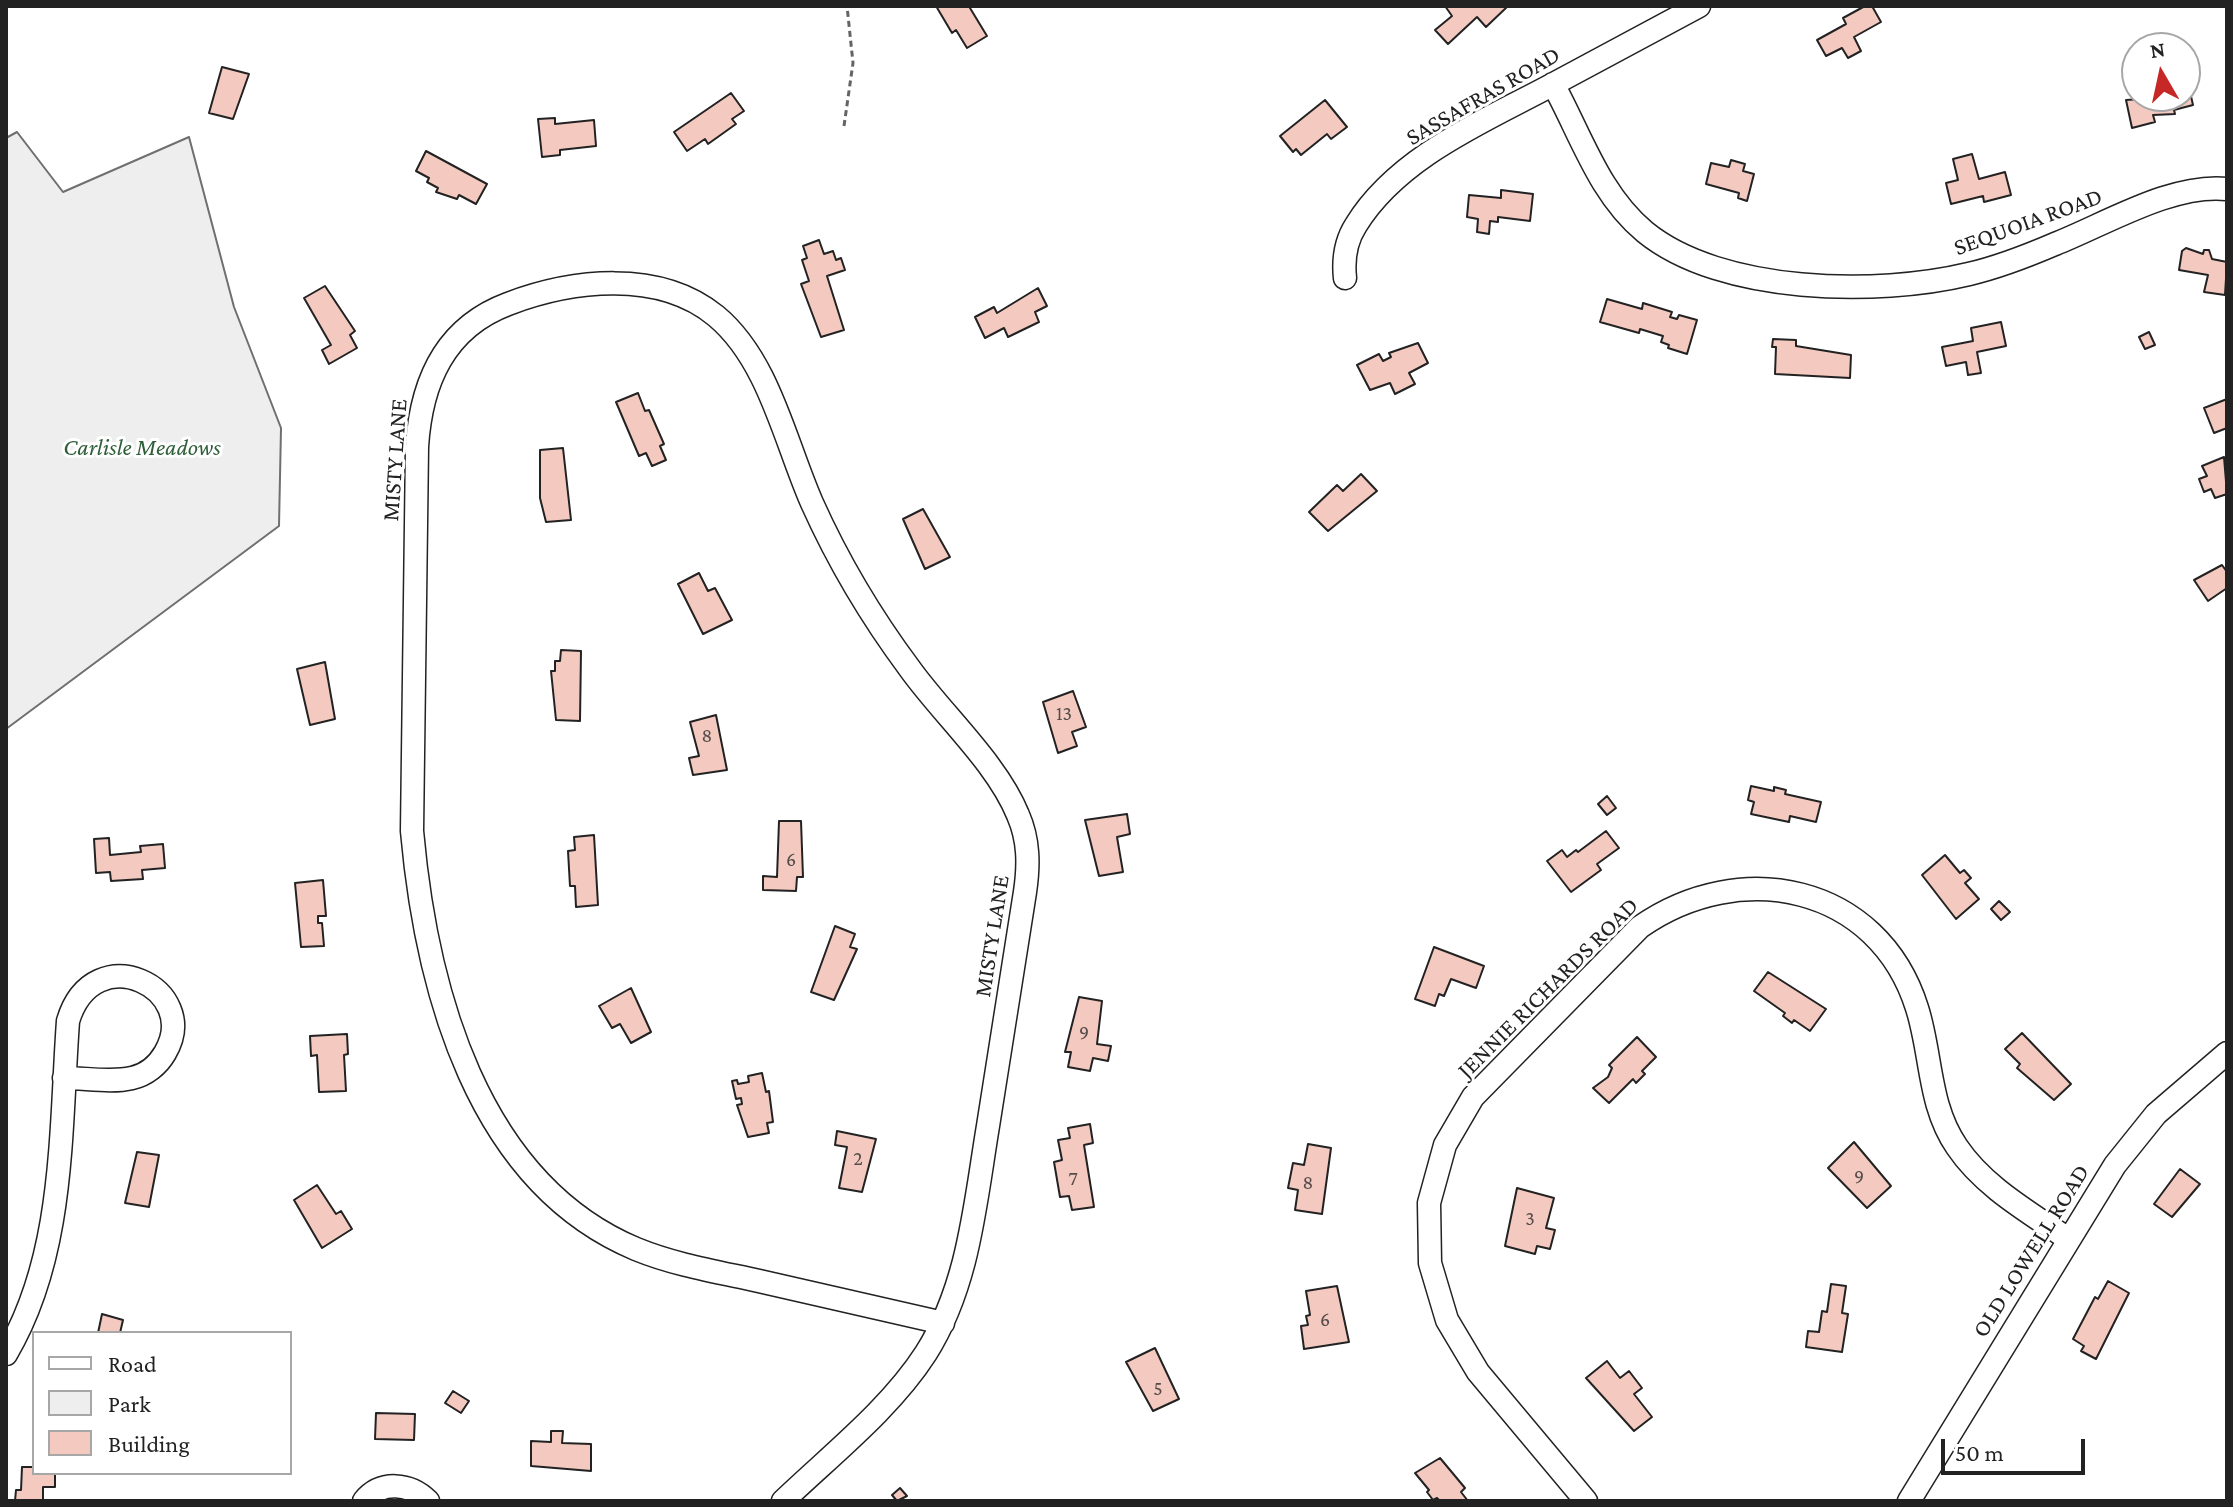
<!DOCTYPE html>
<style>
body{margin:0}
#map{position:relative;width:2233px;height:1507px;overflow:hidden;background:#fff;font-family:"Crimson Pro",serif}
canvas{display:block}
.frame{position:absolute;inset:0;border:8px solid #222;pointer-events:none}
.legend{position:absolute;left:32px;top:1331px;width:260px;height:144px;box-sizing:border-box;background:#fff;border:2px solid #a7a7a7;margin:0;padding:10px 14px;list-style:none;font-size:24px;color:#222}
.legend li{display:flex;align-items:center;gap:16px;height:40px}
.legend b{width:40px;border:2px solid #a7a7a7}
.north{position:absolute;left:2121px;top:32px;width:80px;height:80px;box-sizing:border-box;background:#fff;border:2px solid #a7a7a7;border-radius:50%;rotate:351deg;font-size:22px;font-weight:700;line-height:32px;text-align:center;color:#222}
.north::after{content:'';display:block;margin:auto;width:28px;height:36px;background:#c62828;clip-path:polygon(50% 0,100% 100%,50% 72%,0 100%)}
.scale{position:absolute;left:1941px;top:1439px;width:144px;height:36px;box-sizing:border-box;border:4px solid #222;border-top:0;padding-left:10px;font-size:24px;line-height:28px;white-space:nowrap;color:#222;-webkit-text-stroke:6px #fff;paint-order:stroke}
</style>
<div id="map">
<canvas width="2233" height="1507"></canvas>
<div class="frame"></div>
<ul class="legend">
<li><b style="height:10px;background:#fff"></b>Road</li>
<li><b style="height:22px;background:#eee"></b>Park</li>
<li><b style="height:22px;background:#f3c9c0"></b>Building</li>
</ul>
<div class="north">N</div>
<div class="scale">50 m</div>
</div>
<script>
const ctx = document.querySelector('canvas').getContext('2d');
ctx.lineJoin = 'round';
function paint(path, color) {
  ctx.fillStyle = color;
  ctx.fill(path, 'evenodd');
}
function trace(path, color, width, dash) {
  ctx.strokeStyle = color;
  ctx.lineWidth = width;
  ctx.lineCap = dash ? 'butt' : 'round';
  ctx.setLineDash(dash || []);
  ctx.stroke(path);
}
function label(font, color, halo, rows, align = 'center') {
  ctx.font = font + ' "Crimson Pro",serif';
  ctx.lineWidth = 6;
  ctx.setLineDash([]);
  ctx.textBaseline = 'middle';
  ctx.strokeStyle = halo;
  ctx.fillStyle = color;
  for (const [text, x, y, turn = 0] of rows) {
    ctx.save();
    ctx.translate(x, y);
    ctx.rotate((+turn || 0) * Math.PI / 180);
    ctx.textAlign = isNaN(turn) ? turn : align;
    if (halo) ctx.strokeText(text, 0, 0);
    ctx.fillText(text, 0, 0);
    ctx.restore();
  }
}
const green = new Path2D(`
 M17,132L63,192L189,137L234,307L281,428L279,526L6,729V138Z`);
paint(green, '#eee');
trace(green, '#6f6f6f', 2);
const building = new Path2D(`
 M936,6H973L970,8L987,36L967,48L956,30L952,33Z
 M1508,6L1486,27L1477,17L1448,44L1435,30L1452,16L1445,6Z
 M1865,6H1872L1881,22L1854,37L1861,51L1848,58L1842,48L1826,56L1817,40L1846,24L1843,18Z
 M222,67L249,74L233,119L209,113Z
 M2188,83L2193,105L2174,110L2175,114L2153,115L2155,122L2132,128L2126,100L2185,96Z
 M731,93L744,111L732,119L736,124L708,144L705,139L687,151L674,132Z
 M1325,100L1347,127L1331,139L1327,134L1301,155L1296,149L1293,152L1280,136Z
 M555,118V124L594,120L596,146L560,150V155L542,157L538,119Z
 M426,151L487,184L476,204L459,195L457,199L436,192L438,188L427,182L429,178L416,171Z
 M1972,154L1979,179L2005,172L2011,195L1984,202L1983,196L1951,204L1946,183L1958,180L1953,159Z
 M1731,160L1745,164L1743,171L1754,174L1747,201L1738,198L1739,193L1706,184L1711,163L1729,167Z
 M1501,190L1533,194L1530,221L1498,217V222L1490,221L1489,234L1477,232L1478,219L1467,217L1469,195L1501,198Z
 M819,240L824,254L833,251L836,260L841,258L845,270L827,276L844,330L821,337L801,284L809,281L802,260L807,258L803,246Z
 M2186,248L2203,254L2204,250H2209L2212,259L2227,262L2225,295L2204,292L2208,275L2179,270L2182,251Z
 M325,286L355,331L350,335L357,348L329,364L322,350L331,345L304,298Z
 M1038,288L1047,306L1035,312L1039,322L1008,337L1004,328L985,338L975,317L994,307L997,313Z
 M1607,299L1642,309L1643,303L1672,312L1670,317L1677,319L1679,315L1697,320L1687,354L1668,348L1669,345L1661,342L1663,336L1640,329L1639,333L1600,322Z
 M2001,322L2006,346L1977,352L1981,373L1968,375L1966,362L1946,366L1942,347L1973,341L1971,328Z
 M2149,332L2155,345L2145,349L2139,337Z
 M1773,339L1796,340V346L1851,355L1850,378L1775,374L1776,347H1772Z
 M1418,343L1428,363L1409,373L1415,384L1395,394L1390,383L1370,390L1357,365L1379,354L1383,361L1391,357L1389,353Z
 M638,393L645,411L649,410L664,444L660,446L666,460L652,466L646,453L639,456L616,402Z
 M2227,399V428L2214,433L2204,408Z
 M563,448L571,520L546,522L540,498V450Z
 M2224,457L2227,494L2215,498L2211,489L2204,492L2199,479L2207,476L2202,466Z
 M1361,474L1377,491L1328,531L1309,512L1337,485L1343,491Z
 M923,509L950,557L925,569L903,519Z
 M2222,565L2227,572V588L2208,601L2194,580Z
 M699,573L708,591L715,588L732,620L703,634L678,584Z
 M561,650L581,651L580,721L556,720L551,671H555V661H560Z
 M325,662L335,719L310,725L297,669Z
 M1073,691L1086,727L1072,732L1077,746L1058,753L1043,702Z
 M716,715L727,770L693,775L689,758L699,756L690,722Z
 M1751,786L1774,791V787L1786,790L1785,794L1821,802L1816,822L1790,816L1789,822L1751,814L1754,802L1748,800Z
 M1607,796L1616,808L1607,815L1598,804Z
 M1127,814L1130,834L1117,837L1123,872L1099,876L1085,820Z
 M779,821H801L803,877H797L796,891L763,890V876L777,877Z
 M1606,831L1619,848L1597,864L1601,870L1571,892L1547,861L1562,850L1567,857L1576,850L1578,852Z
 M594,835L598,905L576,907L575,886H570L568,851L575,850L574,837Z
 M109,838L110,855L141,852L140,846L163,844L165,868L142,870L143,879L111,881L110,872L96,873L94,839Z
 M1945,855L1960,873L1964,870L1971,878L1965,883L1979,899L1956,919L1922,875Z
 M323,880L326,916H318V923H322L324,946L301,947L295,883Z
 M1999,901L2010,912L2001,920L1991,909Z
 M835,926L855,934L850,947L857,949L834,1000L811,992Z
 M1434,947L1484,966L1476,988L1451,979L1444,996L1439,994L1435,1006L1415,999Z
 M1768,972L1826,1009L1810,1031L1794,1020L1792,1023L1783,1016L1785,1013L1754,991Z
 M631,988L651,1032L631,1043L620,1024L612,1028L599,1006Z
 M1079,997L1102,1001L1097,1044L1111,1046L1108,1061L1093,1058L1090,1071L1068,1067L1071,1052H1065Z
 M2022,1033L2071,1084L2054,1100L2017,1068L2020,1064L2005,1049Z
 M347,1034L348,1054L344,1055L346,1091L319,1092L317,1055L311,1056L310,1036Z
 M1637,1037L1656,1057L1642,1071L1645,1074L1636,1083L1633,1079L1609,1103L1593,1088L1608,1077L1612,1068L1609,1065Z
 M762,1073L766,1092L769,1091L773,1122L767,1123L769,1133L748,1137L737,1105L742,1104L741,1098L736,1099L732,1081L737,1080L738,1084L749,1082L748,1076Z
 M1090,1124L1093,1143L1084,1145L1094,1207L1072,1210L1069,1196L1060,1197L1054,1162L1062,1160L1058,1140L1070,1138L1068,1128Z
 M837,1131L876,1139L862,1192L839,1188L847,1147L835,1145Z
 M1854,1142L1891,1186L1867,1208L1828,1168Z
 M1308,1144L1331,1148L1322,1214L1295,1210L1298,1190L1288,1188L1293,1163L1304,1165Z
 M137,1152L159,1155L149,1207L125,1203Z
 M2180,1169L2200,1184L2172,1217L2154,1204Z
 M317,1185L336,1214L341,1211L352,1229L322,1248L294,1200Z
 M1517,1188L1554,1198L1546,1228L1555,1230L1550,1249L1537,1246L1535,1254L1505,1246Z
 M2108,1281L2129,1293L2096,1359L2081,1351L2084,1346L2073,1339L2095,1297L2098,1299Z
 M1831,1284L1846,1286L1842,1313L1848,1314L1842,1352L1806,1347L1808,1331L1819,1332L1822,1311L1827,1312Z
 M1337,1286L1349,1342L1304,1349L1301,1326L1308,1325L1306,1316L1310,1315L1306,1291Z
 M102,1314L123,1320L120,1333H98Z
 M1155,1348L1179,1399L1153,1411L1126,1362Z
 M1607,1361L1620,1378L1629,1371L1642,1388L1634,1394L1652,1417L1634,1431L1586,1378Z
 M453,1391L469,1401L461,1413L445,1403Z
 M376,1413L415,1414L414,1440L375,1439Z
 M551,1431H563L562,1443L591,1444V1471L531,1466V1441L551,1442Z
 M1440,1458L1465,1488L1461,1492L1468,1501H1440L1437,1498L1433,1500L1427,1492L1429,1490L1415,1473Z
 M22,1467H34V1473H55V1487H43V1501H15L16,1490H21Z
 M900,1488L907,1496L897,1501L892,1495Z`);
paint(building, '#f3c9c0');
trace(building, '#222', 2);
const minor = new Path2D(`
 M1553,84C1581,135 1599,194 1645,232C1721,294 1878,296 1969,274C1999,267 2027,256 2055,244C2106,224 2172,183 2227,189
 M1345,278C1343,259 1345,242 1356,225C1397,158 1482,122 1548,87C1598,60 1649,33 1699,6
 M6,1354C65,1255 60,1131 68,1021C94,935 203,989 165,1053C158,1065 146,1075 132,1078C111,1083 86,1078 64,1078
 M364,1501C381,1480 410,1483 428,1501
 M783,1501C831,1455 890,1409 926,1353C969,1285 975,1204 988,1126C1000,1048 1013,970 1025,892C1029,865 1029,840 1018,815C997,763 943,715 910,669C872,618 838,561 812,503C785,442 769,360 716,316C659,269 571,280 508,304C444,328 421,383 417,447L412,831C426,987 476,1182 636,1249C675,1265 718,1272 759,1281C820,1295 881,1309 943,1323
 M1586,1501L1478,1372L1447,1320L1430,1263L1429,1203L1445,1145L1473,1097L1640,927C1740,857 1878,884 1917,1008C1932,1055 1928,1105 1957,1147C1984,1187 2029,1212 2068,1239
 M1909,1501L2115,1165L2156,1114L2227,1053`);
trace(minor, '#222', 25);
trace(new Path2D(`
 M844,126L853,63L847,6`), '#646464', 3, [6, 4]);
trace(minor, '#fff', 22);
label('20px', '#564c4a', null, [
 ["13",1064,714],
 ["8",707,736],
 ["6",791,860],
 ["9",1084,1033],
 ["2",858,1159],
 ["9",1859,1177],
 ["7",1073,1179],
 ["8",1308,1183],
 ["3",1530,1219],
 ["6",1325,1320],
 ["5",1158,1389]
]);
label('24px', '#222', '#fff', [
 ["SASSAFRAS ROAD",1483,96,-30],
 ["SEQUOIA ROAD",2028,222,-20],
 ["MISTY LANE",395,460,-86],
 ["MISTY LANE",992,936,-81],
 ["JENNIE RICHARDS ROAD",1548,988,-45],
 ["OLD LOWELL ROAD",2031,1251,-58]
]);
label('italic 24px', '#2f5e38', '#fff', [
 ["Carlisle Meadows",142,448]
]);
</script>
